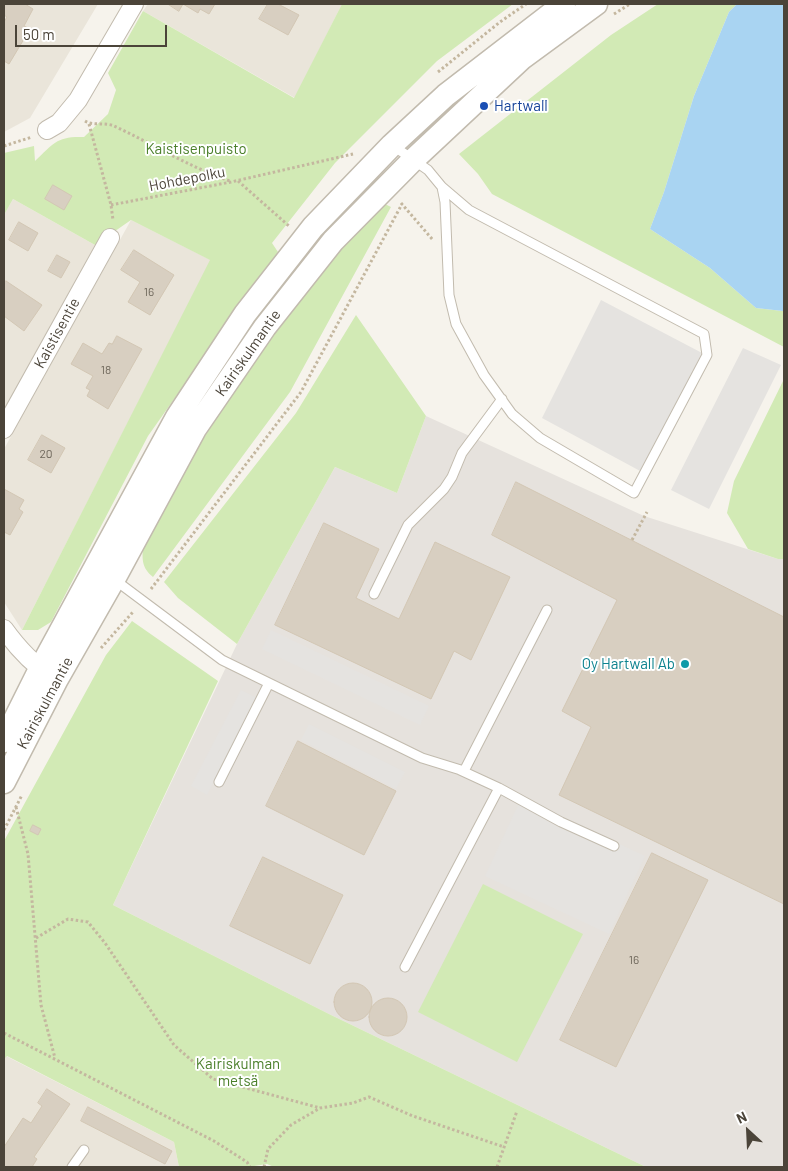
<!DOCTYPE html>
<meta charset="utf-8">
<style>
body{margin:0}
#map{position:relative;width:788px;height:1171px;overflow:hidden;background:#f6f3ec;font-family:Barlow,sans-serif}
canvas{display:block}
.frame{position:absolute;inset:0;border:5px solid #4b4439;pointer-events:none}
.north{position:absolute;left:723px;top:1106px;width:50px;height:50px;-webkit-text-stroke:4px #fff;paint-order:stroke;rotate:335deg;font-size:14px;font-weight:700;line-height:20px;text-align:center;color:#4b4439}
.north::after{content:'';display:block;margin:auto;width:18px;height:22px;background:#4b4439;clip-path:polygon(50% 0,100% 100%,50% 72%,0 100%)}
.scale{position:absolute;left:15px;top:25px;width:152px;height:22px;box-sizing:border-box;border:2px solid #4b4439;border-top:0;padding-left:6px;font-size:15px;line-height:18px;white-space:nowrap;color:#4b4439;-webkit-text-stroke:4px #fff;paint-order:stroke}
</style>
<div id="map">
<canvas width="788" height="1171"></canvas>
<div class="frame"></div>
<div class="north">N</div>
<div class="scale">50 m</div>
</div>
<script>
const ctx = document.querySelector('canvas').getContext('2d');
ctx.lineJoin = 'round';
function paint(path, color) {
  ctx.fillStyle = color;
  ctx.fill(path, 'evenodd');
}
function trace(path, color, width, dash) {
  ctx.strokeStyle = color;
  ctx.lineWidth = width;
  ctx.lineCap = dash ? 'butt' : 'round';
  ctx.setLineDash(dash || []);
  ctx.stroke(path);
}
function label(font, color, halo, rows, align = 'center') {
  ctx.font = font + ' Barlow,sans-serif';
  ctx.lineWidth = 4;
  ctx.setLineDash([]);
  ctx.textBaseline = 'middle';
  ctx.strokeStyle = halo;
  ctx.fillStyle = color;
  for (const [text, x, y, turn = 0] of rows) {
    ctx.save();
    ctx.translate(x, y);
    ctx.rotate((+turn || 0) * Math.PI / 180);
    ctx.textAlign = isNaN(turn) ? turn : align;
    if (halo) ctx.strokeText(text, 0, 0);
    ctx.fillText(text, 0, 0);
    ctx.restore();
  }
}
paint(new Path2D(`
 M4,4H98L30,118L4,132Z
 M148,4H342L295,98L143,11Z
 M13,199L95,245L4,410V215Z
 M131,220L211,260L22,630L4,602V449Z
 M6,1056L174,1142L179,1167H4V1059Z`), '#eae5da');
paint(new Path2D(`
 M426,416L644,516L778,559H784V1167H646L331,1015L113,905L237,644L335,467L397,493Z`), '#e6e2dd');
paint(new Path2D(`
 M342,4H513L437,61L335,163L272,243L278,252L148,436L51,622L38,630H22L210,260L131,220L95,245L13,199L4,215V153L34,146L35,161C54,143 57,136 84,137L108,114L116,90L108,73L143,11L294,98Z
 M658,4H737L729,12L694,96L664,192L650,229L710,268L756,308L783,311L784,310V347L492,194L478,174L459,154L611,35Z
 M381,202L391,207L290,392L153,577C142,568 142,560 143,547L186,465L282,318Z
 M356,315L426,416L397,493L335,467L237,644L178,598L164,582L296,413Z
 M784,379V559H778L748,549L727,513L734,481Z
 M132,621L218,681L113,905L331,1015L646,1167H274L267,1164L248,1167H179L174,1142L7,1056L4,1059V841L106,655Z
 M483,884L583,934L517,1062L418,1012Z`), '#d2eab5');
paint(new Path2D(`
 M601,300L704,354L642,472L542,418Z
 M743,348L781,365L709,509L671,490Z
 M271,630L429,706L420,725L262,649Z
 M241,690L257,698L207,795L191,786Z
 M309,724L405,772L396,789L301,740Z
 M521,799L645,856L609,934L485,876Z`), '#e5e3e0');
paint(new Path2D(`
 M737,4H784L783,311L756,308L710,268L650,229L664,192L694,96L729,12Z`), '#a9d4f2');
const building = new Path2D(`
 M4,4H25L33,9L24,26L30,29L9,64L4,61V22L7,17L4,15Z
 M168,4H215L209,14L200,9L198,13L183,4L179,11Z
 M268,4H278L299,15L288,35L259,19Z
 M53,185L72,196L64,210L45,199Z
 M19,222L38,233L28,251L9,240Z
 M134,250L174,275L150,315L128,302L140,282L121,270Z
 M57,255L70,262L61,278L48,271Z
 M6,281L42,305L24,331L4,316V283Z
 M117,336L142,349L108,409L87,396L90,390L86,388L93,376L71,364L83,343L102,354L109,343L112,344Z
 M42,435L65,448L51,473L28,460Z
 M516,482L784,617V904L559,795L591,727L562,711L617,600L492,535Z
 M4,489L24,500L19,509L23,512L10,535L4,532Z
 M324,523L379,549L356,598L399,619L435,542L510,577L471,660L454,651L431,699L275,625Z
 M298,741L396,791L364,855L266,806Z
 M33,825L41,829L38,835L30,831Z
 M652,853L708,880L616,1067L560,1040Z
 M263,857L343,895L310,964L230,926Z
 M334 1002a19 19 0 1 1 38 0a19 19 0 1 1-38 0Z
 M369 1017a19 19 0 1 1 38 0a19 19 0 1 1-38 0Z
 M47,1089L70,1104L34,1157L37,1159L32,1167H4V1147L23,1118L31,1123L42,1106L38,1103Z
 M88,1107L172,1151L165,1164L81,1121Z`);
paint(building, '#d8cfc1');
trace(building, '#d3c7b4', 1);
const service = new Path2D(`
 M392,145L428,170L442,187L469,210L704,334L707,355L634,493L540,438L512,414L484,375L456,324L449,295L445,202L442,187
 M115,580L222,660L422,758L464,771L547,610
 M374,594L408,525L444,489L452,477L462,453L502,399
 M219,782L269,683
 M499,788L561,822L614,846
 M405,967L499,788L460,770
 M72,1167L84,1150`);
const minor = new Path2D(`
 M47,130L59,123L78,100L134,4
 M4,429L110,238
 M4,629C17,647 31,663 50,675`);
const tertiary = new Path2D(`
 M4,741L40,669L177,417L245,314L313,227L392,145L446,95L564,4
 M4,782L57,679L114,579L195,429L265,327L333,241L413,160L521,59L596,4`);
trace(service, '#c2bbae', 11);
trace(minor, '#c2bbae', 20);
trace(tertiary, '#c2bbae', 25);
trace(new Path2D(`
 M614,14L630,4
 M438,72L500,22L526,4
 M85,121C93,126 105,122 114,126C153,144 189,167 230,181
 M89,124L111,205L113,220
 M4,146L32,137
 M238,181L289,226
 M401,203L433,240
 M111,205L231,182L353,154
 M632,540L647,512
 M151,589L301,392L402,204
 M101,648L133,612
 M16,807L28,854L41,1005L55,1058
 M4,830L22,795
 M36,938L68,919L88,922L105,943L174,1045L213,1079L320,1108
 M4,1033L214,1141L247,1162L250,1167
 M264,1167L268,1149L291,1125L320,1108L353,1103L369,1097L413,1116L504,1147
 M497,1167L517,1111`), '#c4b79f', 3, [2.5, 2.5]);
trace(service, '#fff', 9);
trace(minor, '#fff', 18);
trace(tertiary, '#fff', 22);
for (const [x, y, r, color] of [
 [484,106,5,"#1a4fb4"],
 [685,664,5,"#0f9aa8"]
]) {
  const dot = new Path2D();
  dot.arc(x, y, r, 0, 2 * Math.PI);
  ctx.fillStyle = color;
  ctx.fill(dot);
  trace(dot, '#fff', 2);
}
label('12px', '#6e675b', null, [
 ["16",149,292],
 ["18",106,370],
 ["20",46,454],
 ["16",634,960]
]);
label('15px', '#164399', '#fff', [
 ["Hartwall",494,106]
], 'left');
label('15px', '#4a7f2a', '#fff', [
 ["Kaistisenpuisto",196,149],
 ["Kairiskulman",238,1064],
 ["metsä",238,1081]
]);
label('15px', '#4b4439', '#fff', [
 ["Hohdepolku",187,179,-11],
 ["Kaistisentie",57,333,-61],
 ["Kairiskulmantie",248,353,-55],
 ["Kairiskulmantie",45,703,-62]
]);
label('15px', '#0d838f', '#fff', [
 ["Oy Hartwall Ab",675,664]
], 'right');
</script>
